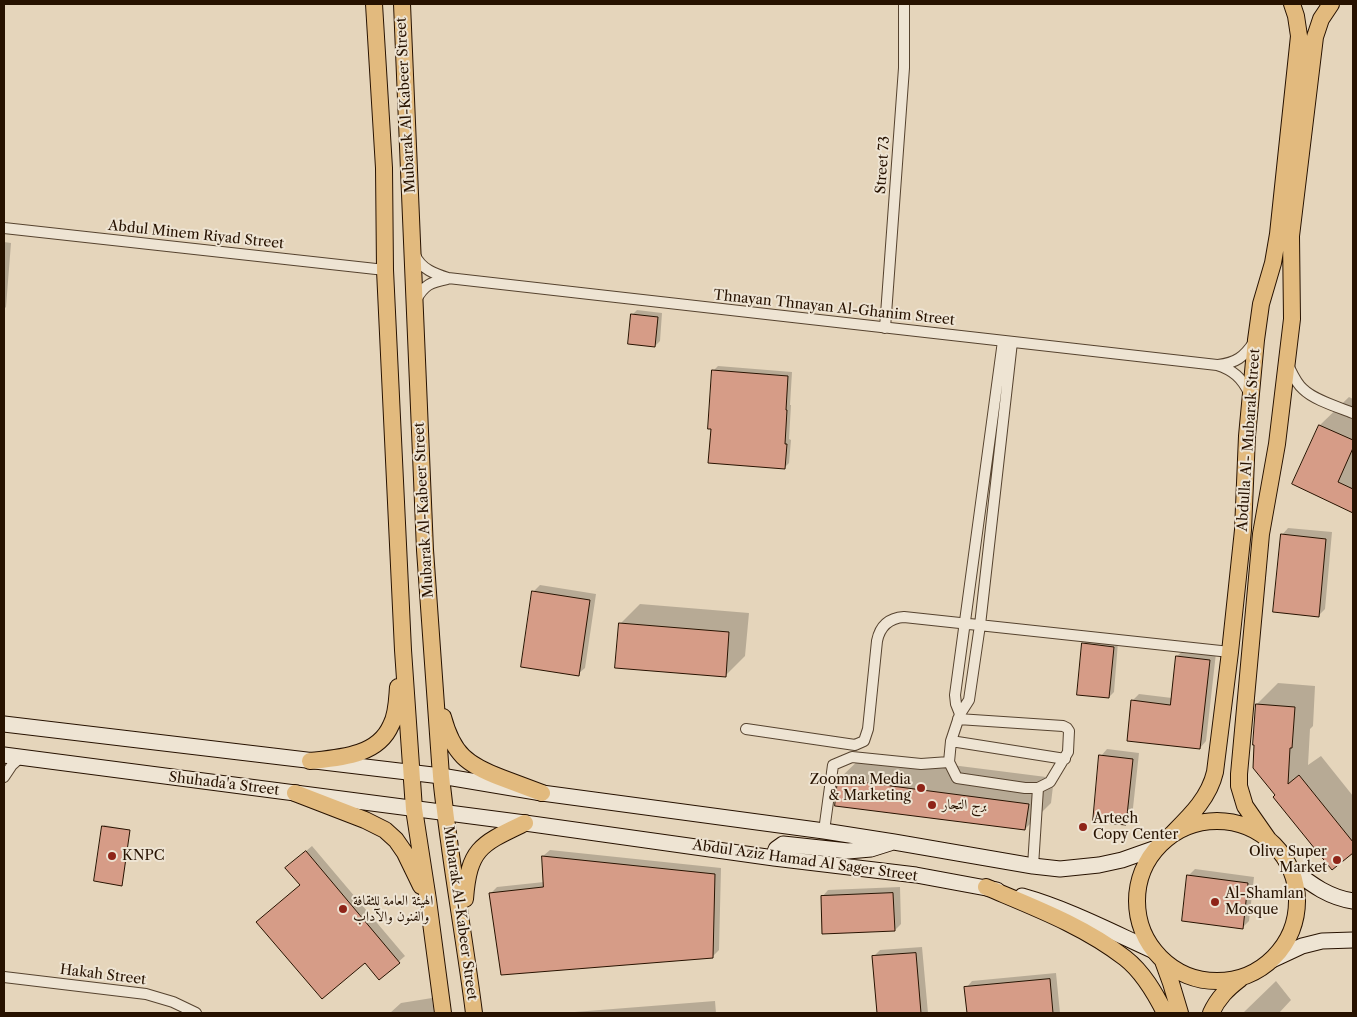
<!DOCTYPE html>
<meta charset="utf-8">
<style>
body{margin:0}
#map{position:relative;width:1357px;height:1017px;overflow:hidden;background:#e5d5bb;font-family:"Libre Caslon Text",serif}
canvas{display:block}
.frame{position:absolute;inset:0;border:5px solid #271200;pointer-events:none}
</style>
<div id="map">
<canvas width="1357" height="1017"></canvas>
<div class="frame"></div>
</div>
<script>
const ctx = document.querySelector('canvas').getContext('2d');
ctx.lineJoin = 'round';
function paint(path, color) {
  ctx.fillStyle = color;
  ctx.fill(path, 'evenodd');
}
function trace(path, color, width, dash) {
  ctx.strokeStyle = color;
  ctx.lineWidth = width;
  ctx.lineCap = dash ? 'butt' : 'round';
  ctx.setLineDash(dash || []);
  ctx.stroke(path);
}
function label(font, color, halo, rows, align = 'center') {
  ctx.font = font + ' "Libre Caslon Text",Amiri,serif';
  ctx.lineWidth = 4;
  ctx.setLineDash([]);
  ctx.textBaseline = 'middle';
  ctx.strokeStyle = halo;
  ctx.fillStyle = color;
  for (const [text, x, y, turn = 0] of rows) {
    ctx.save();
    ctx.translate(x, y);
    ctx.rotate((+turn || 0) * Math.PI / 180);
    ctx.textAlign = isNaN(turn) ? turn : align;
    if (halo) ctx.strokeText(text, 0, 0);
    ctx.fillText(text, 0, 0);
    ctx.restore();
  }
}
paint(new Path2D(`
 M4,242L11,243L6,307L4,309Z
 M637,310L662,313L660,341L655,346L632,315Z
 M718,366L792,372L790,405H791L789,439L791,440L789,463L784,468L712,428L713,371Z
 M1349,397L1353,399V512L1294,484L1320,425Z
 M1288,528L1332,532L1325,609L1318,616L1282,535Z
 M540,585L596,594L585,668L578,674L533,592Z
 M640,604L749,613L745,656L725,676L620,624Z
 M1088,639L1118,642L1114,692L1109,697L1083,644Z
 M1184,650L1216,653L1206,741L1200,748L1132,701L1139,694L1172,698L1177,656Z
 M1278,683L1315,686L1313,726L1310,729L1308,765L1321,756L1353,796V852L1332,869L1277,794L1257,704Z
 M1107,749L1139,753L1132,817L1126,824L1101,756Z
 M865,754L1054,778L1051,803L1025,829L839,779Z
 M104,825L130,830L121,884L103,827Z
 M312,846L405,956L380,978L301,885L293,862Z
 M550,850L721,868L719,950L712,957L490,894L497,887L544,882L543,856Z
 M1195,869L1254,877L1249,921L1243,927L1188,876Z
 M900,887L901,924L895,930L822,897L828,890Z
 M922,947L928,1013H878L873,957L880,950Z
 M1056,973L1060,1013H968L966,988L972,981Z
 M1276,981L1291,1000L1279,1013H1243Z
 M432,998L434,1013H390L401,1003Z
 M715,1001L716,1013H562Z`), '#0003');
const building = new Path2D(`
 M631,314L658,317L655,347L628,344Z
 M712,370L788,376L786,410H787L785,444H787L785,469L708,463L711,429H708Z
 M1319,425L1353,440V448L1338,482L1353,489V513L1292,484Z
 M1281,534L1326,539L1319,617L1273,612Z
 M532,591L590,600L579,676L521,667Z
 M619,623L729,632L726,677L615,668Z
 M1082,643L1114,647L1109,698L1077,695Z
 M1176,656L1210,660L1200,749L1127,741L1131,700L1170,705Z
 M1256,704L1295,707L1292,748H1290L1288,784L1299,775L1353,842V853L1332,870L1273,797L1275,795L1253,768L1254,745H1253Z
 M1099,755L1133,759L1126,825L1093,822Z
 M838,779L1029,804L1025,830L835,806Z
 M102,826L130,830L122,886L94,881Z
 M306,851L400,963L379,980L365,963L322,999L256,922L300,885L285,868Z
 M542,856L715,874L713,958L501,975L489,893L543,887Z
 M1187,875L1248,883L1243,929L1182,921Z
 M893,893L895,931L822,934L821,896Z
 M916,953L921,1013H877L872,956Z
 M1050,979L1053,1013H967L964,987Z`);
paint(building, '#d69c87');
trace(building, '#271200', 1);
const minor = new Path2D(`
 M4,228L385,270
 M415,255C421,269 435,274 448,278L1217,365C1233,370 1242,378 1249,393
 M416,300C424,285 431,282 447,279
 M885,328L904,68V4
 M1003,341L955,695L956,704L960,714L969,700L980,625L1012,342
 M1218,365C1236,363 1244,357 1254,342
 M1288,365C1292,373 1296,383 1303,389C1314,400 1338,407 1353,413
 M958,719L1063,726L1067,728L1069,731L1068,752L1050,782L1038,788H1025L957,778L949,762L951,741L960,714
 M746,729L855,745L864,741L868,729L877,641C880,626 889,618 904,617L1230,652
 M951,741L1065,759
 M4,777L12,765L21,757
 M824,831L833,765L852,757L921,764L949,762
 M1033,866L1038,788
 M4,977L146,994L173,1002L196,1013`);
const secondary = new Path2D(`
 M4,724L441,776L542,793L824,831L894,842L1033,866L1060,869L1099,865L1122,860L1156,848
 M4,755L525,823L774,858L916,875L997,890
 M774,858L776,849L783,844L848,851L871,849L890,843
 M1290,868C1310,883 1327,897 1353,901
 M1022,896C1068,909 1110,931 1154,951
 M1272,960L1302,946L1322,941L1353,940`);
const primary = new Path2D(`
 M374,4L384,168L385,270L403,650L414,809L428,900L443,1013
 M402,4L425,550L441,776C449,855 464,934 474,1013
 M443,717C453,754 467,765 502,778C515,783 529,788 542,793
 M310,761C339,758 378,756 391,725C397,714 397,699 398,687
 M295,793L365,820L385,830L396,840L405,853L421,886
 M1137 901a80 80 0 1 1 160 0a80 80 0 1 1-160 0Z
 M1172,834C1190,816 1209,798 1215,772L1230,652L1243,530L1247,436L1256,340L1261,304L1273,263L1278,234L1299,36L1296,16L1292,4
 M1268,839L1245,806L1239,786V774L1261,534L1277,444L1292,319L1291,236L1315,37L1321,19L1331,4
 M986,887C1033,907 1084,926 1125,958C1143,972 1155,993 1165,1013
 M465,899C469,848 481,844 525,823
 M1163,961L1171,983L1180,1013
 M1211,1013C1218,998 1227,989 1240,979`);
trace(minor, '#56432f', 12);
trace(secondary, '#271200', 17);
trace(primary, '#271200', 18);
trace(minor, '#eee4d3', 10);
trace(secondary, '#eee4d3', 15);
trace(primary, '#e2ba7e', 16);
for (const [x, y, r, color] of [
 [921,788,5,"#8f2418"],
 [932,805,5,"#8f2418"],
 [1083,827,5,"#8f2418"],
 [112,856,5,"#8f2418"],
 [1337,860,5,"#8f2418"],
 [1215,902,5,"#8f2418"],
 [343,909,5,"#8f2418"]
]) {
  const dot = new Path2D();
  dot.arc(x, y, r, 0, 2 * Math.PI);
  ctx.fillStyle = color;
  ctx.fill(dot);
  trace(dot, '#eee4d3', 2);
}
label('14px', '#271200', '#eee4d3', [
 ["Mubarak Al-Kabeer Street",406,105,-93],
 ["Street 73",883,165,-86],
 ["Abdul Minem Riyad Street",196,235,6],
 ["Thnayan Thnayan Al-Ghanim Street",834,308,6],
 ["Abdulla Al- Mubarak Street",1249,440,-86],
 ["Mubarak Al-Kabeer Street",424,510,-93],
 ["Shuhada'a Street",224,784,7],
 ["Abdul Aziz Hamad Al Sager Street",805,861,8],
 ["Mubarak Al-Kabeer Street",460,913,82],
 ["Hakah Street",103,975,7]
]);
label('14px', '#271200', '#eee4d3', [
 ["Zoomna Media",911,780,"right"],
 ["& Marketing",911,796,"right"],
 ["برج التجار",942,805],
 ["Artech",1093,819],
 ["Copy Center",1093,835],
 ["Olive Super",1327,852,"right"],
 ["Market",1327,868,"right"],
 ["KNPC",122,856],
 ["Al-Shamlan",1225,894],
 ["Mosque",1225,910],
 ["الهيئة العامة للثقافة",353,901],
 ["والفنون والآداب",353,917]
], 'left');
</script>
